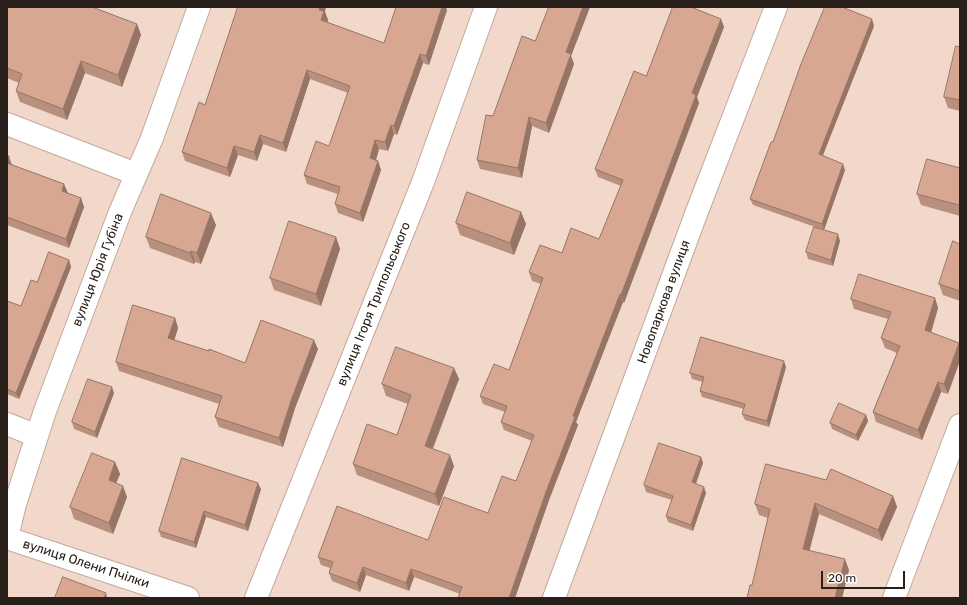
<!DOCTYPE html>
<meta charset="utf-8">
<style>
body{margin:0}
#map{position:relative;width:967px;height:605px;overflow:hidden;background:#f2d8ca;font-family:Rubik,sans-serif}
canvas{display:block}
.frame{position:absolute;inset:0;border:8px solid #29201b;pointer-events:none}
.scale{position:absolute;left:821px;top:571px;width:84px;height:18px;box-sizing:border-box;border:2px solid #29201b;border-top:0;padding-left:5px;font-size:12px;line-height:14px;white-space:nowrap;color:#29201b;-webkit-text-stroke:3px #fff;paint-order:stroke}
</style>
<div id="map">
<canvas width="967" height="605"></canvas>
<div class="frame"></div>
<div class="scale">20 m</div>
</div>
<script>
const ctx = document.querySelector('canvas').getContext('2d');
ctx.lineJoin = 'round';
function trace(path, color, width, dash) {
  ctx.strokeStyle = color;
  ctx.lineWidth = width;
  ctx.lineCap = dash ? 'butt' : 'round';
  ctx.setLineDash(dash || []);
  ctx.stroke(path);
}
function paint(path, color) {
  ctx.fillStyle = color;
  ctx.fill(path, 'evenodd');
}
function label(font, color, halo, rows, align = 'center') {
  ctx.font = font + ' Rubik,sans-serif';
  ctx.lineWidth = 3.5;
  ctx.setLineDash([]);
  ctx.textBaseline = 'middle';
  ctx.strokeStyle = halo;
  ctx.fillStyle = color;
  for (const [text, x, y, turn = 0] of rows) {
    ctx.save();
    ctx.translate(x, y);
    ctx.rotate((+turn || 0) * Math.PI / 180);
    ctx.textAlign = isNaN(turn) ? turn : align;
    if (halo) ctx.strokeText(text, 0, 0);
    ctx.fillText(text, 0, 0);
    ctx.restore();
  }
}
const minor = new Path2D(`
 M7,124L136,174
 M7,424L37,436
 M7,537L15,504L45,411L120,212L152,138L199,7
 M7,538L188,598
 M256,598L423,182L486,7
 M554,598L696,214L776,7
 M894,598L960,425`);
trace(minor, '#c2a99c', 24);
trace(minor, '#fff', 22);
paint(new Path2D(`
 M7,7L137,24L141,35L122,87L85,73L67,120L20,102L16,91L19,83L7,78Z
 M547,7H590L571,56L574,64L549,133L532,126L522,178L480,169L477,160L493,116L535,41L549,8Z
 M447,10L429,65L423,63L397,135L394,134L388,151L379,149L376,160L378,161L381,170L363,222L338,213L335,204L338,194L307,184L304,175L329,146L348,93L310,79L286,152L263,144L257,161L238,155L230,177L185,161L182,152L325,12L328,20L327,22L384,43Z
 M721,19L724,27L697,97L699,103L624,303L623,302L576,422L578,425L549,500L515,598H458L460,594L414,577L409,591L366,575L360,592L332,581L329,573L330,568L321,565L318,557L428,540L488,513L516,481L532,441L504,430L501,422L505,412L483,404L480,396L509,370L541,284L532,281L529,272L562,253L599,239L621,186L598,177L595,169L646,76Z
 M874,26L823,155L845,170L824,230L840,241L833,266L808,259L806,252L815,227L753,205L750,199L773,142Z
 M960,47V111L948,108L944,97Z
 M7,156L12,165L64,184L67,193L81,198L84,207L69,248L7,225Z
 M960,168V216L921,205L917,194Z
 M521,212L526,224L514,255L460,235L456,223Z
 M216,225L201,264L195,262L194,264L150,248L146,237Z
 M336,237L340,249L321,306L274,290L270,278Z
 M960,244V301L943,295L939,284Z
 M69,260L71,267L19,399L7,394V301L21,306L37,282Z
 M935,298L938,308L931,332L948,394L941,392L922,440L876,422L873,412L897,353L885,348L881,338L888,319L854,309L851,299Z
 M175,318L178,328L174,340L245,363L318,349L295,408L283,447L219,427L215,417L219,404L119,371L116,362Z
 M786,367L769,427L745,420L742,414L744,409L702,397L700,391L703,382L692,379L690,373Z
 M454,368L459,379L433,449L454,466L439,506L357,475L353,464L397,435L408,404L386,396L382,384Z
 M114,393L97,438L74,429L72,422Z
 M866,415L868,421L858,441L832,429L830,423Z
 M701,457L703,463L696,484L706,493L693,531L668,522L666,516L672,500L646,492L644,485Z
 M182,458L261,489L248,531L206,517L196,548L161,537L159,531Z
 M115,462L120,474L116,483L127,497L113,534L74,519L70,507Z
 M826,480L893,496L897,507L882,541L819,514L809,551L849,570L842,598H747L752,585L768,518L759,515L755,504Z`), '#b9907d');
paint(new Path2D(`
 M320,7H326L325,12L328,20L325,29L321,20L319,10Z
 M442,7H446L447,10L429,65L426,56Z
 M583,7H590L571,56L574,64L549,133L546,123L566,52Z
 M721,19L724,27L697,97L699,103L624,303L621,295L692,93Z
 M872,19L874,26L821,160L819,154Z
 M137,24L141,35L122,87L118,75Z
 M420,54L423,63L397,135L394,126Z
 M81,61L85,73L67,120L63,109Z
 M307,70L310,79L286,152L283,143Z
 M529,117L532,126L522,178L518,168Z
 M391,125L394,134L388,151L385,142Z
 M260,135L263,144L257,161L254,152Z
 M375,140L379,149L374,167L370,158Z
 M234,146L238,155L230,177L227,168Z
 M9,156L12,166L7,164V162Z
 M378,161L381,170L363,222L360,213Z
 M843,164L845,170L824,230L822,224Z
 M64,184L68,193L62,191Z
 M81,198L84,207L69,248L66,239Z
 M521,212L526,224L514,255L510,243Z
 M211,213L216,225L201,264L197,253Z
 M838,234L840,241L833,266L831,260Z
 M336,237L340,249L321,306L316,294Z
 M191,251L195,262L194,264L190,253Z
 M69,260L71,267L19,399L16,393Z
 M620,294L623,302L576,422L578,425L549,500L515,598H509L573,416Z
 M935,298L938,308L929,340L925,330Z
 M175,318L178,328L172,348L168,338Z
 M314,340L318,349L295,408L283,447L279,438L292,398Z
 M959,343L960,361L948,394L944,384Z
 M784,361L786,367L769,427L767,421Z
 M454,368L459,379L429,457L425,446Z
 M938,382L941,392L922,440L918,430Z
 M112,387L114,393L97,438L95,432Z
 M866,415L868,421L858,441L856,435Z
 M450,455L454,466L439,506L435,494Z
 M701,457L703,463L694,488L692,482Z
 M115,462L120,474L113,491L109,480Z
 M258,483L261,489L248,531L245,525Z
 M123,486L127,497L113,534L109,523Z
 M704,487L706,493L693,531L691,525Z
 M893,496L897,507L882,541L878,530Z
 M815,503L819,514L807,560L803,549Z
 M204,511L206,517L196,548L194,542Z
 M845,559L849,570L842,598H835Z
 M363,567L366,575L360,592L357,583Z
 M411,569L414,577L409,591L406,583Z
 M106,593L107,598H104Z`), '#967566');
const building = new Path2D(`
 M7,7H92L137,24L118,75L81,61L63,109L16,91L22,74L7,68Z
 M238,7H320L319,10L324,11L321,20L384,43L396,7H442L426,56L420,54L394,126L391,125L385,142L375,140L370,158L378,161L360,213L335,204L340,187L304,175L316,141L329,146L350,86L307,70L283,143L260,135L254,152L234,146L227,168L182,152L199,102L205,105L232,24Z
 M549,7H583L566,52L571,54L546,123L529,117L518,168L477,160L486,115L493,116L522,36L535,41Z
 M673,7H691L721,19L692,93L696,95L621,295L620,294L573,416L575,417L546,492L509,598H458L462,587L411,569L406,583L363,567L357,583L329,573L333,562L318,557L337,506L428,540L444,497L488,513L502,476L516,481L534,435L501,422L507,406L480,396L494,364L509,370L543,278L529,272L540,245L562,253L571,228L599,239L623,180L595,169L634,71L646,76Z
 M825,7H842L872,19L819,154L843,164L822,224L750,199L771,142H773L801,64Z
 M956,46L960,47V100L944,97Z
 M7,156H9L7,162Z
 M927,159L960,168V201L959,205L917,194Z
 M7,163L64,184L62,191L81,198L66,239L7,217Z
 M467,192L521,212L510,243L456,223Z
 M161,194L211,213L197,253L191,251L190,253L146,237Z
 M289,221L336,237L316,294L270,278Z
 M814,227L838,234L831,260L806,252Z
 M953,241L960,244V291L939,284Z
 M49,252L69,260L16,393L7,389V301L21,306L31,280L37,282Z
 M859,274L935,298L925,330L959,343L944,384L938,382L918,430L873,412L900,346L881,338L891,312L851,299Z
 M133,305L175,318L168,338L209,351V349L245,363L261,320L314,340L292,398L279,438L215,417L222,396L116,362Z
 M701,337L784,361L767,421L742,414L745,404L700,391L704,377L690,373Z
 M396,347L454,368L425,446L450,455L435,494L353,464L367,424L397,435L411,395L382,384Z
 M88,379L112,387L95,432L72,422Z
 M839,403L866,415L856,435L830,423Z
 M659,443L701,457L692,482L704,487L691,525L666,516L673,496L644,485Z
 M92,453L115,462L109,480L123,486L109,523L70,507Z
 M182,458L258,483L245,525L204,511L194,542L159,531Z
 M766,464L826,480L831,469L893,496L878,530L815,503L803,549L845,559L835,598H747L750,585H752L770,509L755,504Z
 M63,577L106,593L104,598H55Z`);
paint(building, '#d7a791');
trace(building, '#967566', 1);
label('13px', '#29201b', '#fff', [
 ["вулиця Юрія Губіна",98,270,-69],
 ["Новопаркова вулиця",664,302,-70],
 ["вулиця Ігоря Трипольського",374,304,-68],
 ["вулиця Олени Пчілки",86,564,18]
]);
</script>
